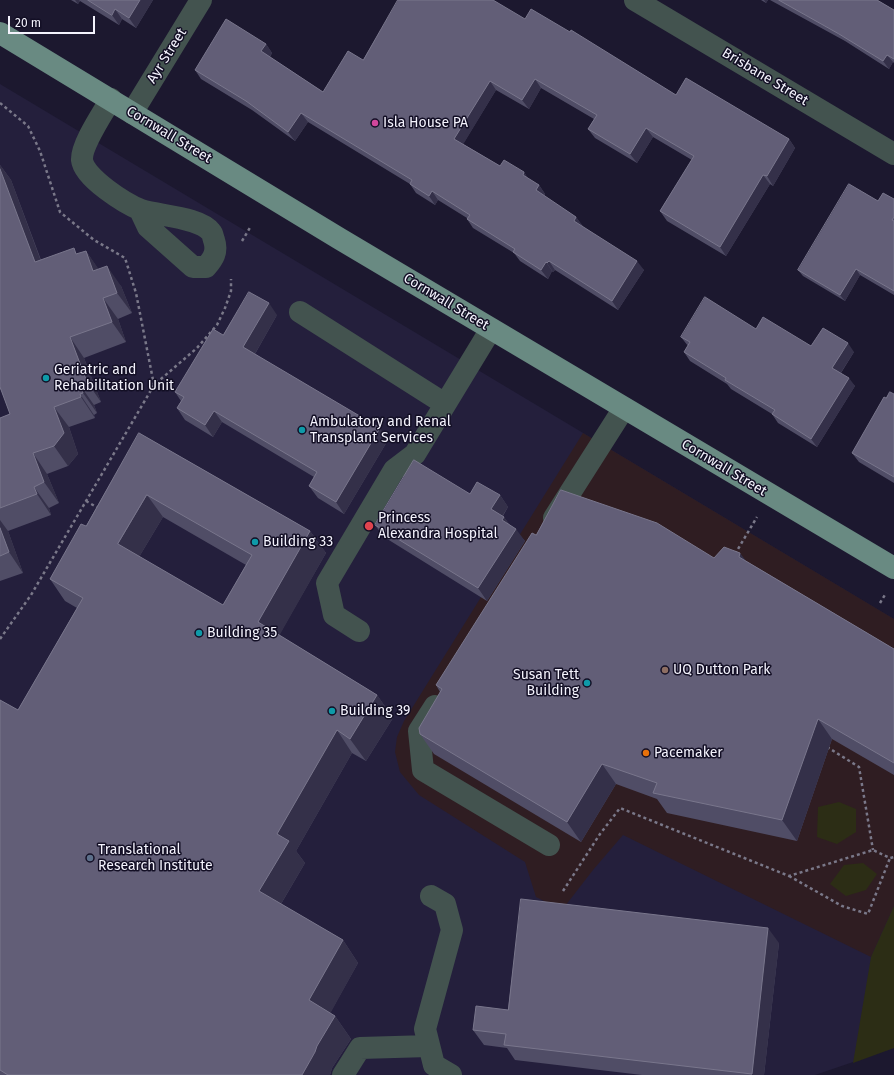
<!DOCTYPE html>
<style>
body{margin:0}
#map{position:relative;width:894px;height:1075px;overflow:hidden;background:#1c182f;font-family:"Fira Sans",sans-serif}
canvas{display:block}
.scale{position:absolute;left:8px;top:16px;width:87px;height:18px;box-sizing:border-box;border:2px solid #f4f3fd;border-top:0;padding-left:5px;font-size:12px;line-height:14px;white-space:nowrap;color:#f4f3fd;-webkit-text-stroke:3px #130f25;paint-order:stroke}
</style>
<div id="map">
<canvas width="894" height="1075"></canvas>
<div class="scale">20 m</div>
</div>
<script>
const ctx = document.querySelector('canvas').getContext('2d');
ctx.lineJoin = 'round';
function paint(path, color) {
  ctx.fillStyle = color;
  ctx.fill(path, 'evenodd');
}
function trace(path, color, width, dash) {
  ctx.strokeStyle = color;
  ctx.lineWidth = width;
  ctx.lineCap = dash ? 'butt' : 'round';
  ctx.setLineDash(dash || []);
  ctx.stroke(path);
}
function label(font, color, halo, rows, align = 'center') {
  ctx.font = font + ' "Fira Sans",sans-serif';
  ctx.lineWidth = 3;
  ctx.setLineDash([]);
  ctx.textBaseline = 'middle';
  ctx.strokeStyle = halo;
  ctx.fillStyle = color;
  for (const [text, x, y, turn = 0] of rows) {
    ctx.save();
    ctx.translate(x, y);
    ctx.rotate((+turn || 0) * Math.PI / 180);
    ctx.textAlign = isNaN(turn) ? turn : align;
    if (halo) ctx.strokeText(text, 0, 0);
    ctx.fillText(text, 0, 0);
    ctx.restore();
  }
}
paint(new Path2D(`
 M0,84L894,619V1048L815,1075H0Z`), '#241f3c');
paint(new Path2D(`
 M583,433L894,619V906L871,957L623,835L593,870L562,910L536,897L525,862L419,795L400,772L395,752L397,737L404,721Z`), '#2f1d22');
paint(new Path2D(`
 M839,802L856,809V832L837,844L817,837L818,807Z
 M863,863L877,874L866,890L846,896L830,884L844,865Z
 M894,906V1048L853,1063L871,957Z`), '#2c2d15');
trace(new Path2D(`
 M0,103L28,126L40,151L60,212L94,240L125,258L136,293L154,385
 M242,241L251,226
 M86,501L100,509
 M735,554L757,517
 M880,603L886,593
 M0,639L31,595L154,385L197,348L217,325L225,308L231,291V279
 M827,747L859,767L873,850
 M789,876L842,906L868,914L890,858
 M563,891L600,834L620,808L789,876L873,850L890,858L894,857`), '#7a7889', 2.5, [3, 3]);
trace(new Path2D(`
 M635,0L894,154
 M111,99C103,113 81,145 82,160C84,178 126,204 141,210C159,216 200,217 211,232C213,234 213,238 214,240C218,252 213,259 206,267H193L148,227L140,210
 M132,113L201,0
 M300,312L445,404
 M554,518L624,408
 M359,631L334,615L327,583L394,470L415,454L491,329
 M435,706L419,731L423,770L549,845
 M431,896L445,904L452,930L425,1029L434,1065L451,1075
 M343,1075L360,1048L429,1046`), '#43534f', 22);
trace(new Path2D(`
 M0,33L340,239L894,568`), '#698a82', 22);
paint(new Path2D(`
 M71,0H153L136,28L122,19L119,25L80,1L78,4Z
 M761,0H768L766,3Z
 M770,0H877L894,10V63L893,62L889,69L845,41Z
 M525,19L676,95L789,139L795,148L773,186L770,184L726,256L667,221L660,211L692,160L653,137L637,163L595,138L588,129L594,119L541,88L529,109L496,90L463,144L500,166L524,172L528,179L539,185L545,194L544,196L576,217L583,227L644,270L618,310L555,270L553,272L552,271L548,279L520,261L514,253L473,228L467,219V218L438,200L435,205L416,193L410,184L308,122L295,141L252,110L201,79L195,70L266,44L272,53L270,57L323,92L363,60Z
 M0,165L11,180L41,260L78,254L86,251L98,269L121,286L132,313L118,319L126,342L84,358L101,402L94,405L97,413L94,415L95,418L69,427L78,454L68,466L47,474L59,503L49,508L51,515L8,531L23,573L0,581V418L10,414L1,389L0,390Z
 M894,199V295L860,275L845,301L803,276L798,270L878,201Z
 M277,315L255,354L388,440L344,514L318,498L309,486L314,477L222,422L213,437L185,420L177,408L181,401L175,392Z
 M756,329L811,346L854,352L841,373L855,386L817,447L778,423L772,414L731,389L727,384L690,361L684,352L688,346L681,337Z
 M894,394V483L859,462L852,453L886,398Z
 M139,433L310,531L326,553L279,635L377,695L393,718L366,761L352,753L296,851L305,863L281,904L343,940L358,963L330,1013L335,1016L351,1039L332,1068L330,1075H0V700L18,710L77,608L65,601L50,579L86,526ZM163,517L246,565L223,605L139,557Z
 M470,494L500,495L508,507L503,516L509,524L525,541L487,601L384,537L375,525Z
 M536,535L714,558L746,561L894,649V775L832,739L797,841L667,813L657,799L616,784L581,842L434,754L420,734L440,692L436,685Z
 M779,943L764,1075H642L515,1060L507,1048L484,1045L473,1030L508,1010Z`), '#504d66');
paint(new Path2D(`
 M75,0H79L80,1L78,4Z
 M140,0H153L136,28L129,18Z
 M764,0H768L766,3Z
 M115,9L122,19L119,25L112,15Z
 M266,44L272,53L267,61L261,51Z
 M887,55L893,62L889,69L883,61Z
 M535,79L541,88L529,109L522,100Z
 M490,81L496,90L461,148L454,139Z
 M301,113L308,122L295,141L288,132Z
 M646,128L653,137L637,163L630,154Z
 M789,139L795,148L773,186L767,176Z
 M0,165L11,180L49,283L35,262L0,174Z
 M524,172L530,182L523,175Z
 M763,175L770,184L726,256L720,247Z
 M539,185L545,194L542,199L536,190Z
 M432,191L438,200L435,205L429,196Z
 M576,217L583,226L580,230L574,221Z
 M86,251L100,271H93Z
 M549,261L555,270L553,272L547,263Z
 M637,261L644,270L618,310L612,301Z
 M546,262L552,271L548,279L541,270Z
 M107,266L121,286L132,313L117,293Z
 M856,269L860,275L845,301L840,295Z
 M103,298L118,319L126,342L112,322Z
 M269,303L277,315L252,359L243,347Z
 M70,337L84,358L101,402L87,382Z
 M848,343L854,352L838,377L832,368Z
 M849,378L855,386L817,447L811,439Z
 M80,385L94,405L97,413L83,393Z
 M80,394L94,415L95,418L81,397Z
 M54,407L69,427L78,454L68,466L54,446Z
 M214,411L222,422L213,437L205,425Z
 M380,428L388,440L344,514L336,502Z
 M33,453L47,474L59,503L44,482Z
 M34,487L49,508L51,515L37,494Z
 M147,495L163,517L133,567L118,544Z
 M500,495L508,507L499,521L491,509Z
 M504,517L512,529L502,520Z
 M0,520L8,531L23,573L9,552L0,528Z
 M516,529L525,541L487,601L478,588Z
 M310,531L326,553L274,645L258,622Z
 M740,553L755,573L739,557Z
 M377,695L393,718L366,761L350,739Z
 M818,719L832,739L797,841L782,820Z
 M337,730L352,753L296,851L305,863L275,914L259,891L277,834Z
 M602,764L616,784L581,842L567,822Z
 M768,928L779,943L764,1075H752V1074Z
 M343,940L358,963L325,1023L309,1000Z
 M335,1016L351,1039L332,1068L330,1075H302L317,1046Z`), '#343049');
const building = new Path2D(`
 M88,0H140L129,18L115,9L112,15Z
 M398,0H493L525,19L531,9L570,32L571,30L676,95L686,78L789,139L767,176L763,175L720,247L660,211L694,156L646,128L630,154L588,129L597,115L535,79L522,100L490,81L454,139L500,166L504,160L524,172L523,175L539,185L536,190L576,217L574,221L637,261L612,301L549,261L547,263L546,262L541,270L513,252L515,249L467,219L470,215L432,191L429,196L410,184L412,180L301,113L288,132L246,101L195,70L226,19L266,44L261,51L323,92L348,51L363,60Z
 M779,0H877L894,10V59L887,55L883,61L839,34Z
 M0,169L35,262L74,248L76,254L86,251L93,271L107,266L117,293L103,298L112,322L70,337L87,382L80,385L83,393L80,394L81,397L54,407L64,433L54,446L33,453L44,482L34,487L37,494L0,508V418L10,414L0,387Z
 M849,184L878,201L883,193L894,199V217L892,220L894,221V291L856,269L840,295L798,270Z
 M249,292L269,303L243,347L380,428L336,502L309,486L317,472L214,411L205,425L177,408L184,397L175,392L213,329L223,335Z
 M705,297L756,329L763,317L811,346L823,328L848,343L832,368L849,378L811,439L772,414L775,410L725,380L726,378L684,352L690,342L681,337Z
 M890,392L894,394V477L852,453L884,397L886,398Z
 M139,433L310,531L258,622L377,695L350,739L337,730L277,834L289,841L259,891L343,940L309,1000L335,1016L317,1046L315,1052L302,1075H8L0,1070V700L18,710L83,598L50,579L81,524L86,526ZM147,495L252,555L223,605L118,544Z
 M414,460L470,494L477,482L500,495L491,509L504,517L502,520L516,529L478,588L375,525Z
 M561,490L657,523L714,558L724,547L740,553L739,557L894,649V763L818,719L782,820L653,793L657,783L602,764L567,822L420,734L419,728L442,689L436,685L532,533L536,535Z
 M0,528L9,552L0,556Z
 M521,899L768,928L752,1074L504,1045L506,1034L473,1030L476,1006L508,1010Z`);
paint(building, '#625e77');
trace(building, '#79768c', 1);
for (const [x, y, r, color] of [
 [375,123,4,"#d1479c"],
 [46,378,4,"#0f9aa8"],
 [302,430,4,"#0f9aa8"],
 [369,526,5,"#e0444e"],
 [255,542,4,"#0f9aa8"],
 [199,633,4,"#0f9aa8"],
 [665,670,4,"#8d6e63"],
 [587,683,4,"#0f9aa8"],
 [332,711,4,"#0f9aa8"],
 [646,753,4,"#e8710a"],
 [90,858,4,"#5c6f8a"]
]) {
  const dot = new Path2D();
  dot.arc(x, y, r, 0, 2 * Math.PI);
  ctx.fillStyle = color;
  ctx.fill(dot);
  trace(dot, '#130f25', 1.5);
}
label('14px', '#f4f3fd', '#130f25', [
 ["Ayr Street",167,56,-58],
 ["Brisbane Street",765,77,31],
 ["Cornwall Street",169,135,31],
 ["Cornwall Street",446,302,31],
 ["Cornwall Street",724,468,31]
]);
label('14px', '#f4f3fd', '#130f25', [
 ["Isla House PA",383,123],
 ["Geriatric and",54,370],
 ["Rehabilitation Unit",54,386],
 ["Ambulatory and Renal",310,422],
 ["Transplant Services",310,438],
 ["Princess",378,518],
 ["Alexandra Hospital",378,534],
 ["Building 33",263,542],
 ["Building 35",207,633],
 ["UQ Dutton Park",673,670],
 ["Susan Tett",579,675,"right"],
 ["Building",579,691,"right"],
 ["Building 39",340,711],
 ["Pacemaker",654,753],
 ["Translational",98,850],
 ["Research Institute",98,866]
], 'left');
</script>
